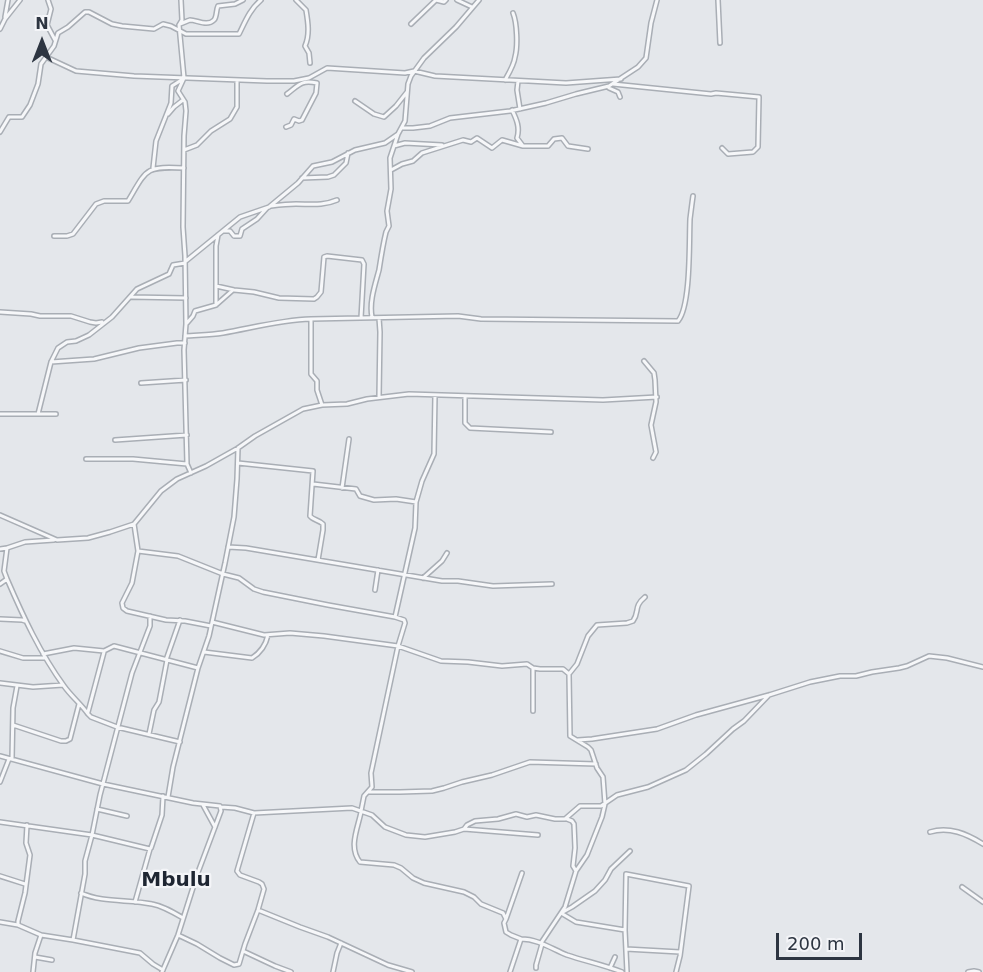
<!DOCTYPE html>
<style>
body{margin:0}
#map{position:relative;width:983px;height:972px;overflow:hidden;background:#e4e7eb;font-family:"DejaVu Sans",sans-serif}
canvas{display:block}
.north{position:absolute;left:12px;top:12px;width:60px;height:60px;-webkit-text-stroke:4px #f4f5f8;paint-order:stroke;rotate:0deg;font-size:16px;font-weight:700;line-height:24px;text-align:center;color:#2d3541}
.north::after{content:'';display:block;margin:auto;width:21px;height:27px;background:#2d3541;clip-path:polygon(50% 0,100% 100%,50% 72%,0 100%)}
.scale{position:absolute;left:776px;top:933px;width:86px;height:27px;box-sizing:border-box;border:3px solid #2d3541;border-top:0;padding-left:8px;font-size:18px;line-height:21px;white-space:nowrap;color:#2d3541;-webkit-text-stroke:4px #f4f5f8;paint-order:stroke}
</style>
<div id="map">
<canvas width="983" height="972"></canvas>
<div class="north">N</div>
<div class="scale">200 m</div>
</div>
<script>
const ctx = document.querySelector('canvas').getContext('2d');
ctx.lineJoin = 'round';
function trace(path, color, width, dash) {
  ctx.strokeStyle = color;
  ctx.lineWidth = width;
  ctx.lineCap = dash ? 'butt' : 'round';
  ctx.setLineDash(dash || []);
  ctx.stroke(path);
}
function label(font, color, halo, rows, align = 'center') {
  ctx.font = font + ' "DejaVu Sans",sans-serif';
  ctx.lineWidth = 4.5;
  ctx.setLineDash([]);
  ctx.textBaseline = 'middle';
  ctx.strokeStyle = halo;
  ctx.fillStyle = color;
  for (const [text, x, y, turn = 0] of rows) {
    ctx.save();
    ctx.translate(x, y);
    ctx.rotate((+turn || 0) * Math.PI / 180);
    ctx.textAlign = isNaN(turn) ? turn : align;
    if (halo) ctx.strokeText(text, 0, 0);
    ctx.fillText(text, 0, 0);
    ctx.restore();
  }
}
const street = new Path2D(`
 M48,0L51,9L47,25L55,40
 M181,0L182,20L179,25L184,78L178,91L185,102L186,111L184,136L183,227L185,256L186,324L184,350L187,464L191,473
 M296,0L306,10C308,22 310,35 305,46L309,53L310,63
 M457,0L472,7
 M718,0L720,43
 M5,17L8,0
 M180,24C183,23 187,21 190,20C197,20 207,27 214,20C217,17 216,10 218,6L235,4L243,0
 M411,24L436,0L444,2L446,0
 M0,29L5,19L20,0
 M46,57L76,71L134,76L267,81H294L309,78L327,68L405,73L414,71L435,76L566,83L621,79
 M505,80C509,73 514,65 515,57C518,46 517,23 513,13
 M518,81L517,90L520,109
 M613,84L711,94L716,93L759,97L758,147L753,152L728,154L722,148
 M609,88L618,92L620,97
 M355,101L374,114L384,117L396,106L407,92
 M512,110C517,120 520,128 517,138L523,146H548L554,139L562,138L568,146L588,149
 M168,114L174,107L183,100
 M286,127L291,125L294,119L299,121L302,120L316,93L317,83C301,80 300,84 287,94
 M403,128H413L430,126L450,118L510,111L546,103L576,94L609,86L638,67L646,58L651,23L657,0
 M0,132L9,117H22L30,105L38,84L41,64L54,46L58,33L68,27L85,12H89L112,24L122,26L154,29L163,24L171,26L186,34H239C245,22 250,9 261,0
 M394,146L405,143L442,145
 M184,150L197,145L211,131L230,119L237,107V80
 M153,168L156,141L171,103L172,86L183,79
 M391,170L402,164L413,161L422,153L463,140L471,142L477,138L492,148L502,140L523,146
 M302,178L328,177L334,175L346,163L348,153
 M271,206C279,205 288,204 296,204C311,204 323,206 337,200
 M223,231H230L234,236H240L242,229L257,219L267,208
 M54,236H67L73,234L96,204L104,201H128C147,169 145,166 184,168
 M186,261L240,217L269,207L298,183L313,166L332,162L355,150L385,143L398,134L405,121L408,84L411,76L424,58L456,27L479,0
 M216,286L234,290L254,292L279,298L314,299L317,297L321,292L324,257L327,256L362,260L364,264L361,318
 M131,297L186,298
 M216,305V246L218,235
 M0,312L31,314L40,316H71L90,322L96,323L102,322
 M372,317C369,302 375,285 379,270C381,257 383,244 386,232L389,226L387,211L391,189L390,158L398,134
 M379,318L380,332L379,397
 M187,323L193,316L195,311L216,305L233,290
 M185,336C197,335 210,335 223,333C252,328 280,320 311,319
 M644,361L654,373L655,380L656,402L651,425L656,452L653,458
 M51,362L94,359L139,348L177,343H185
 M141,383L186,380
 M465,396V423L470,428L551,432
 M322,405L317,390V381L311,374V319L458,316L481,319L678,321C691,306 689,241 690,219C691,211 692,203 693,196
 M0,414H56
 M38,414L51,362L58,348L67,342L76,341L89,335L112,317L137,289L169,274L173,265L185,263
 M115,440L187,435
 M86,459H133L187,464
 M238,463L313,471L310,516C313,520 319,520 323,524V530L318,560
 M313,484L356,489L360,496L374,500L396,499L416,502
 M342,488L349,439
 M0,515L57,540L88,538L110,532L134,524L161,491L177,479L206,466L238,448L255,436L303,409L322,405L347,404L367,399L409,394L603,400L657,397
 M134,524L138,551L132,583L122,603L123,608L127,611L166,620L185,621L211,626
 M228,547L246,548L442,581H458L493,586L552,584
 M0,549L7,548
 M138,551L178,556L223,574L239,578L254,589L263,592L328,605L395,617L404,620L405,623L398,646L371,773L372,787L364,796L361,811
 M423,578L442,561L447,553
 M7,579C23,616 40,653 64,686C71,696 81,704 88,714L91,717L117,727L180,742
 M0,584L7,579L4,571L7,548L25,542L54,540
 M375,590L378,570
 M395,617L415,528L416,502L422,481L434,454L435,395
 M0,619L22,620L25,621
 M212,622L264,635L290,633L324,636L398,646L441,661L468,662L502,666L527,664L533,668L540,669H563L569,674L570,736L588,747L591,750L597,768L603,777L605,804L602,817L587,855L576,871L565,907L541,943
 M0,651L23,658H45
 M204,652L252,658C260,653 266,644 268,635
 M43,654L74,648L104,651L114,646L198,668
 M166,660L180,620
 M569,674L577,664L588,636L597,625L627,623L633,621C640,611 633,607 645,597
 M0,683L33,687L63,685
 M533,711V668
 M88,712L104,652
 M13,725L61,741H66L70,739L79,704
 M149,734L154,710L159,702L167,660
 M578,740L592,739L657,729L696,715L769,695L810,682L840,676H856L872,672L899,668L907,666L929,656L947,658L983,667
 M0,756L103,784L193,803L220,806L221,811L197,875L178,935L162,972
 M12,759L13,708L17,686
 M0,782L9,759
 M368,792H400L432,791L444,788L462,782L492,775L530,762L596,764
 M168,797L173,767L198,668L209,636L225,563L234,517L237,479L238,448
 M203,805L215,827
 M221,807L235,808L254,813L352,808L372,815L385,827L406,835L425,837L455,832L464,829L467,825L475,821L498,819L516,814L527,817L536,815L555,819H565L580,806H601L617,795L648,787L686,770L706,754L733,729L744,721L769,695
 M97,809L127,816
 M361,812C358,828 348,847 360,862L394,865L401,868L413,878L424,883L464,892L474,897L481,904L503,913L506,919L504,923L506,932L511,935L521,939
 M567,819L572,821L574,824L575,848L573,866L576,871
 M0,822L92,835L150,849L151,848L162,815L163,796
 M27,825L26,843L30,855L25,893L18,921V925L41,935
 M464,829L538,835
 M930,832C949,826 967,834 983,844
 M0,876L25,884
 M962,887L983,902
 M81,893C103,903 129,899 152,904C163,906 173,912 183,918
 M135,902L150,849
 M258,910L300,927L328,937L388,965L412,972
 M563,912L572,907L595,891L605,880L611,869L630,851
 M561,913L576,922L625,930
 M506,919L522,873
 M0,922L18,925
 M178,935L197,944L220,958L234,965L239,964L245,944L258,910L264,889L262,884L259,882L240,875L237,871L254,813
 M73,940L140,953L153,964L163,970
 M626,949L680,952
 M243,951L275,966L291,972
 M35,957L52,960
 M536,968V965L542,944
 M610,968L615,957
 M33,972L35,953L41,935L73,940L85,874V861L92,835L100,795L132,673L150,626V616
 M333,972L337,953L341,943
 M510,972L521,939C538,939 552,949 567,955C585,961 604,965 622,972
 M627,972L625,930L626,874L689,886L680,956L676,972
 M968,972L974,971L979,972`);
trace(street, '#a9aeb5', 6);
trace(street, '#f6f7f9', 3);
label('bold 20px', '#1f2632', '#f4f5f8', [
 ["Mbulu",176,881]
]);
</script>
